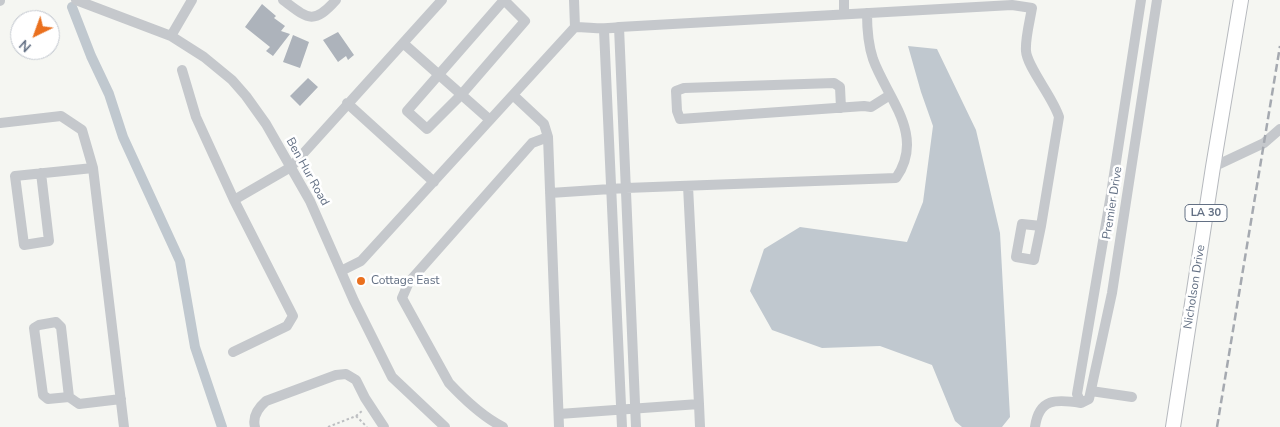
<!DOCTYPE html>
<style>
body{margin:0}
#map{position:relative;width:1280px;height:427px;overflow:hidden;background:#f5f6f2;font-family:"Nunito Sans",sans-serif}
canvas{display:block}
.north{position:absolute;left:10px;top:10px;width:50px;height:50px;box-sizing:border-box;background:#fff;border:1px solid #c1c6ce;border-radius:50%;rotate:222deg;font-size:14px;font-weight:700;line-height:20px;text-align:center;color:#637084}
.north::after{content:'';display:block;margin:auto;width:18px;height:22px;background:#ea701e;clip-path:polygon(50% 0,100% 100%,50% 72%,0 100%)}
</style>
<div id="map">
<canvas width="1280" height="427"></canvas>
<div class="north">N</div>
</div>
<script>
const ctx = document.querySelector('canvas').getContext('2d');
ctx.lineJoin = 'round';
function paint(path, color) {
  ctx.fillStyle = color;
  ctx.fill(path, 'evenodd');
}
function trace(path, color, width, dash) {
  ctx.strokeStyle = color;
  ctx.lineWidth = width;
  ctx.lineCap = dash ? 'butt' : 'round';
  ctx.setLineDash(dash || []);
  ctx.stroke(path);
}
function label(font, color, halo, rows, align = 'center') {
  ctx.font = font + ' "Nunito Sans",sans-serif';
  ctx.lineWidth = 5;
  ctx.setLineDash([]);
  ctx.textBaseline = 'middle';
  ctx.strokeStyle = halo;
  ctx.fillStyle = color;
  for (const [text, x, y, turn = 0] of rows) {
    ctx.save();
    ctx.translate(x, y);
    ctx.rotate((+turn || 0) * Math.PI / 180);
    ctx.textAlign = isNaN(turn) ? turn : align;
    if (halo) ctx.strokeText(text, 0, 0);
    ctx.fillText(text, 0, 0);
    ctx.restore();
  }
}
paint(new Path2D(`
 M908,46L937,49L976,130L1000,233L1010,417L1002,427H962L955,421L932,365L880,346L822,348L772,330L750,291L764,249L800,227L907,242L923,202L933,126L921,92Z`), '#c0c8cf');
trace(new Path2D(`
 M72,7L91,56L109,94L123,137L180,261L195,347L222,427`), '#c0c8cf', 10);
paint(new Path2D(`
 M262,4L276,16L274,18L285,26L281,31L290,34L273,56L266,51L270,47L245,27Z
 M338,32L354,55L348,60L346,56L338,62L323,40Z
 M293,35L309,42L300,68L283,62Z
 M308,78L318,87L300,106L290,96Z`), '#adb3bb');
const major = new Path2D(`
 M1173,427L1213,167L1241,0`);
trace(major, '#b6b9be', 16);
trace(new Path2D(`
 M356,416L367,427
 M328,427L356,416L362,411`), '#bcbec1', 2, [2.5, 2.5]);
trace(new Path2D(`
 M76,0L171,36L204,57L232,80L246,96L266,124L310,201L354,301L392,377L445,427
 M283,0C307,18 313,26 336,0
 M504,0L525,21L461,95L427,129L407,111Z
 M574,0L575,27C590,27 604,30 619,27L1012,5L1032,8C1030,20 1025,39 1026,51C1027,67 1053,97 1059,117L1041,226L1034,260L1016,257L1022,224L1041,226
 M844,0V14
 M1141,0L1111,194L1077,394L1081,403L1089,399L1112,293L1157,0
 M0,1V0
 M619,27L636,427
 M604,30L622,427
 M171,36L192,0
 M403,43L490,120
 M182,70L196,117L234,200L293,316L287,326L233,352
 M513,95L544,124L548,137
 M347,103L434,182
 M841,108L840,87L834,83L684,88L676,91L677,111L680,119L864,106L871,107L890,95
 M0,123L61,116L82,130L93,168L124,427
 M1213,167L1264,143L1280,129
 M41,173L49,241L24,245L15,176L93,168
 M688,186L699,404
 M550,193L626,188L896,178C926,135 887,98 873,59C868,44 867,29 867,13
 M234,200L291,167L442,0
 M341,271L361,261L575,27
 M1091,391L1132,397
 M69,397L61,327L56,322L39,325L34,328L43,395L48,399L69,397L79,404L121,399
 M559,414L699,404L700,427
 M255,427C252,416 258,408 266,401L336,375L346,374L356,380L365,398L384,427
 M503,427C483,417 464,399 449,383L402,298L409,282L532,143L548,137L559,427
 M1035,427C1039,398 1056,399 1081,403`), '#c5c8cc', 10);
trace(major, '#fff', 14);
trace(new Path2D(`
 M1217,427L1280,46`), '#a5a9b0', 2.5, [8, 4]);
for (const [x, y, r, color] of [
 [361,281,5,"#ea701e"]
]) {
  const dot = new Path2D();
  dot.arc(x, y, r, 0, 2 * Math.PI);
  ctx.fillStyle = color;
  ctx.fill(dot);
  trace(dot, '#fff', 2);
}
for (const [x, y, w] of [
 [1206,213,42]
]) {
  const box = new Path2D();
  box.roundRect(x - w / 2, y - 8.5, w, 17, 4);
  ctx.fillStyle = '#fff';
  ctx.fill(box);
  trace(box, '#637084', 1);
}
label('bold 11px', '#637084', null, [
 ["LA 30",1206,213]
]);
label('12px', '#637084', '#fff', [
 ["Ben Hur Road",307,172,61],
 ["Premier Drive",1113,203,-81],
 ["Nicholson Drive",1195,287,-81]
]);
label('12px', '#637084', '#fff', [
 ["Cottage East",371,281]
], 'left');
</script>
